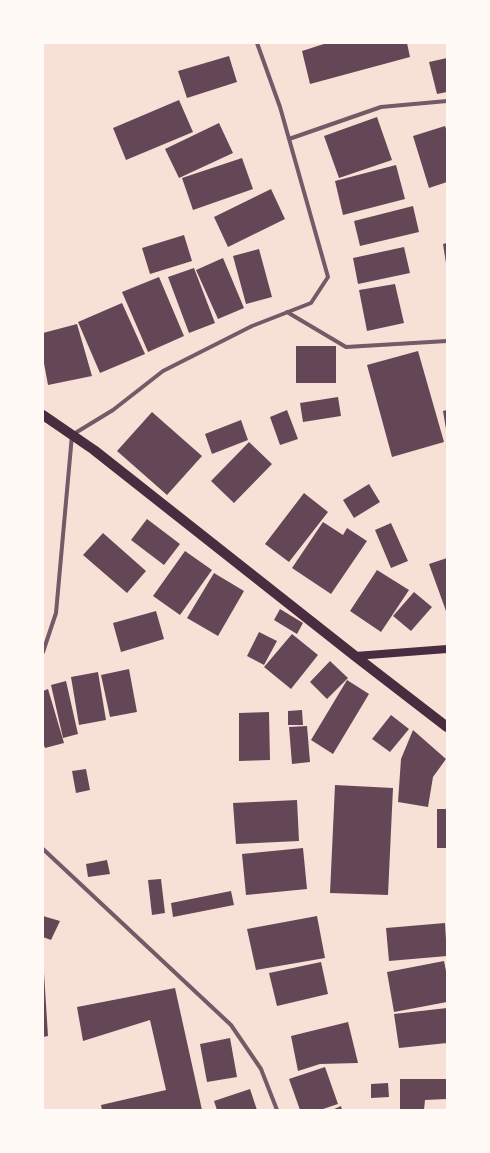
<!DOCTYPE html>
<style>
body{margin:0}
#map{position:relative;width:490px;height:1153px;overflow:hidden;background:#f7e1d7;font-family:Rubik,sans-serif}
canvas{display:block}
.frame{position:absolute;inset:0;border:44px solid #fffaf5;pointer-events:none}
</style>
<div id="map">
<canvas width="490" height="1153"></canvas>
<div class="frame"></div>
</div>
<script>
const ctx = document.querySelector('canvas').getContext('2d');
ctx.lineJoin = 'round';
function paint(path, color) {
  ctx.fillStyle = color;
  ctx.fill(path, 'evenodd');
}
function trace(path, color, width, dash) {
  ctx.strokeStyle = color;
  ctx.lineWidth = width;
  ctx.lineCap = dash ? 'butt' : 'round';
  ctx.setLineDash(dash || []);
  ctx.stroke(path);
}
paint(new Path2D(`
 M327,43H407L410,57L310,84L302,51Z
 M229,56L237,82L187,98L178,71Z
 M447,58V92L437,94L429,62Z
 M179,100L193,132L126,160L113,128Z
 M377,117L392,160L339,178L324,136Z
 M219,123L233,153L179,178L165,149Z
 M445,126L447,132V182L429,188L413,136Z
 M242,158L253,189L193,210L182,178Z
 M396,165L405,199L343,215L335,181Z
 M271,189L285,219L228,247L214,217Z
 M413,206L419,232L360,246L354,221Z
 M184,235L192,261L150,274L142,248Z
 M447,243V263H446L443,244Z
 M404,247L410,273L358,284L353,258Z
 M259,249L272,297L246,304L233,256Z
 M223,258L244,308L218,319L196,270Z
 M194,268L215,323L189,333L168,277Z
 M159,277L184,336L148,352L122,292Z
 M395,284L404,323L367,331L359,290Z
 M122,303L145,354L100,373L78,322Z
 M77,324L92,376L48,385L43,358V333Z
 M296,346H336V383H296Z
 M418,351L444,442L392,457L367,365Z
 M338,397L341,416L303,422L300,403Z
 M287,410L298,439L280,445L270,417Z
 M447,410V429H446L443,411Z
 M152,412L202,456L167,495L117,451Z
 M241,420L248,440L212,454L205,434Z
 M249,442L272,464L234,503L211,481Z
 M369,484L380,502L354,518L343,500Z
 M304,493L328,512L289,562L265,544Z
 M147,519L180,544L164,565L131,540Z
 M323,522L343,535L347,528L367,541L331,594L292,568Z
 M391,523L408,561L391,568L375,530Z
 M103,533L146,571L127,593L83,555Z
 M185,551L212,570L180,615L153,596Z
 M447,558V610L446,611L429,564Z
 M377,570L409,590L381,632L350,611Z
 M214,573L244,591L218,636L187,618Z
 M414,592L432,607L411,631L393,616Z
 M280,609L303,623L297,634L274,620Z
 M156,611L164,639L121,652L113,623Z
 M259,632L277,641L264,665L247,656Z
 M292,634L318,655L291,689L264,667Z
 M330,661L348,678L327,699L310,682Z
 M129,669L137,712L110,717L101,675Z
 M98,672L106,720L79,725L71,677Z
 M347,680L369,694L333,754L311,740Z
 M66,681L78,734L63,738L51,685Z
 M48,689L64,743L45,748L43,743V691Z
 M302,710L303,725H288V711Z
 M269,712L270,760L239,761V713Z
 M391,715L409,729L390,752L372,739Z
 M307,726L310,762L292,764L289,727Z
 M413,730L446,759L433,777L428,807L398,802L401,759Z
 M86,769L90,790L76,793L72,771Z
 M335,785L393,788L388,895L330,893Z
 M297,800L299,841L236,844L233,803Z
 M437,809H447V848H437Z
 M303,848L307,889L246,895L242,854Z
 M107,860L110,874L88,877L86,864Z
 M161,879L165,913L152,915L148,880Z
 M231,891L234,905L173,917L171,903Z
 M43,916L60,921L51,940L43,937Z
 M317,916L325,958L256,970L247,929Z
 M445,923L447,956L389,961L386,928Z
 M444,961L447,976V1002L394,1012L387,972Z
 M321,962L328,994L277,1006L269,973Z
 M43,973H44L48,1036L43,1037Z
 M175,988L202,1110H102L101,1105L166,1090L150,1020L83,1041L77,1007Z
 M447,1008V1043L399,1048L394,1014Z
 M348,1022L358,1063L320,1064L298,1071L291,1036Z
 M230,1038L237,1077L207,1082L200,1044Z
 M325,1067L338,1104L320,1110H300L289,1079Z
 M400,1079H447V1099L425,1100L424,1110H400Z
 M388,1083L389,1097L371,1098V1084Z
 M250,1089L257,1110H217L214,1101Z
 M341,1106L342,1110H332Z`), '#644757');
trace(new Path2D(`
 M289,139L381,107L447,101
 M287,312L346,347L447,341
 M43,652L56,613L72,435L113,410L163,371L252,326L311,303L328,277L280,107L257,43
 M43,849L231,1025L261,1069L277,1110`), '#755966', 4);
trace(new Path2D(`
 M355,656L447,649`), '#4a2c40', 8);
trace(new Path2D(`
 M43,415L94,450L355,656L447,727`), '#4a2c40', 10);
</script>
